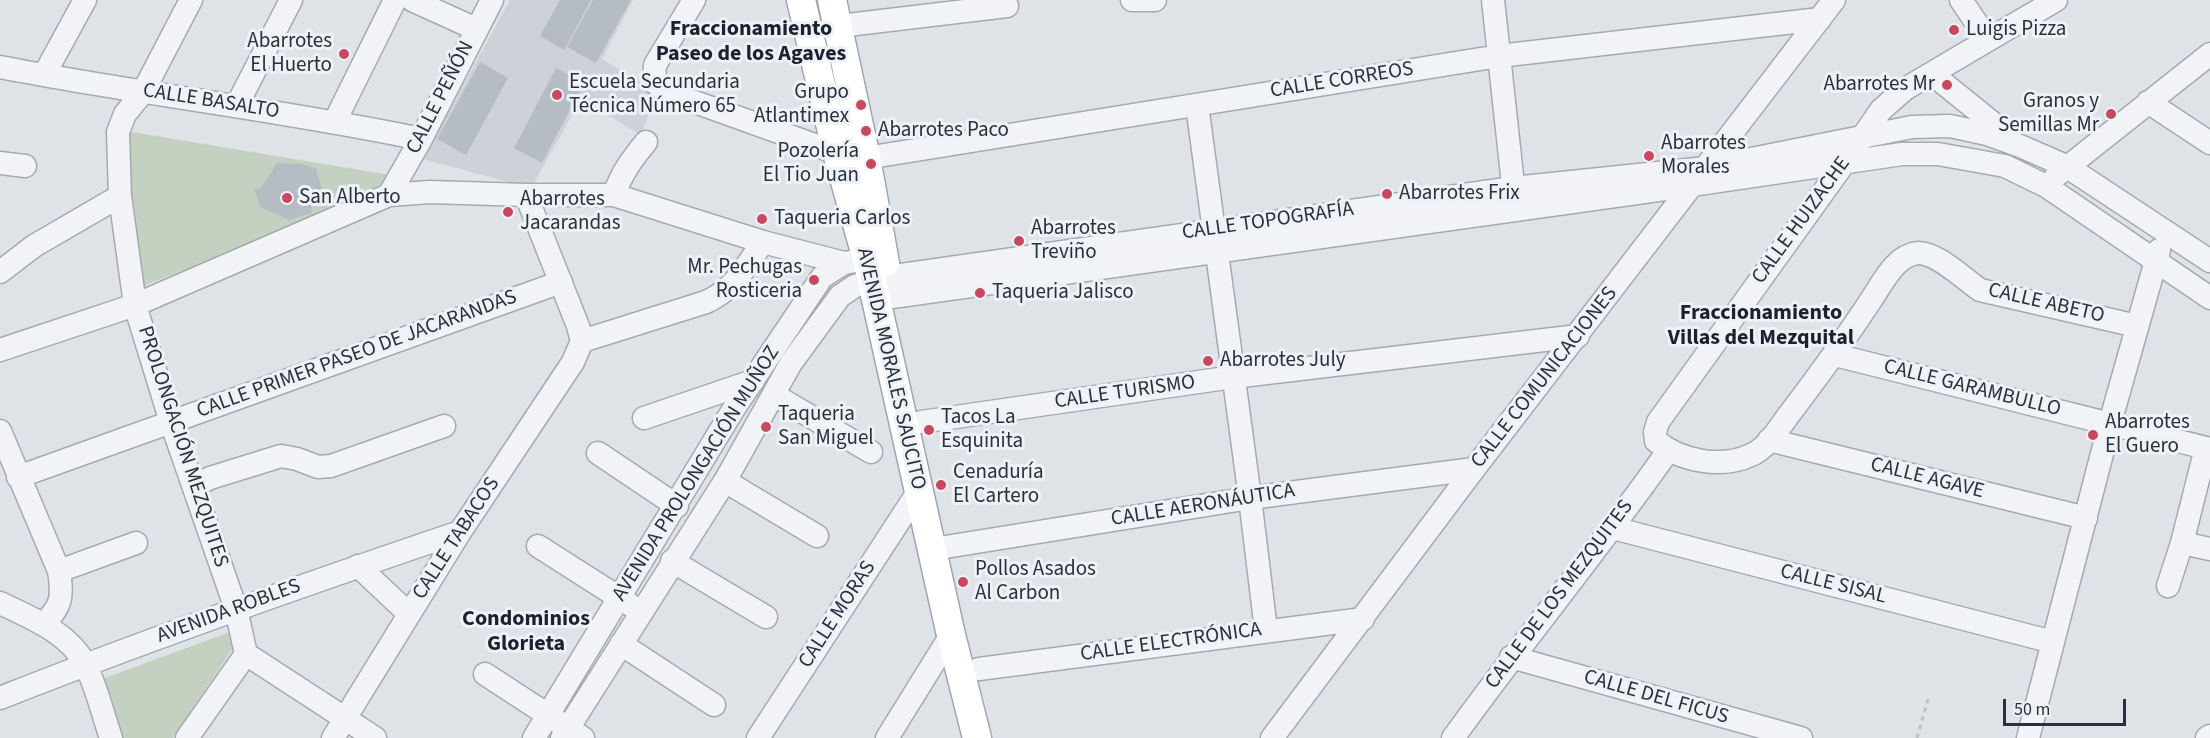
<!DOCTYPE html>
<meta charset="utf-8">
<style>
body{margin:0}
#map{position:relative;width:2210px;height:738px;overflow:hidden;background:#dfe3e8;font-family:"Source Sans 3",sans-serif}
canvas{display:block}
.scale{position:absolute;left:2003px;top:699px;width:123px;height:27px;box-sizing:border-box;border:3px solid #29313e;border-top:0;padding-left:8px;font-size:18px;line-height:21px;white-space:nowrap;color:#29313e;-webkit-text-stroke:4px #eef1f5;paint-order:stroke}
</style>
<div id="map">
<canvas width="2210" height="738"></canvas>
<div class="scale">50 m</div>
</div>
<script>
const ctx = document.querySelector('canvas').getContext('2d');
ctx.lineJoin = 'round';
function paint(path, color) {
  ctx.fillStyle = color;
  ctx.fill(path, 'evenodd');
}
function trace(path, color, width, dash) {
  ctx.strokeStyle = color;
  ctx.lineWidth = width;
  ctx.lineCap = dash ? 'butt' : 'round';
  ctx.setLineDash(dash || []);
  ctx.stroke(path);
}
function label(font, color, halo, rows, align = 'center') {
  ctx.font = font + ' "Source Sans 3",sans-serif';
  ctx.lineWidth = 6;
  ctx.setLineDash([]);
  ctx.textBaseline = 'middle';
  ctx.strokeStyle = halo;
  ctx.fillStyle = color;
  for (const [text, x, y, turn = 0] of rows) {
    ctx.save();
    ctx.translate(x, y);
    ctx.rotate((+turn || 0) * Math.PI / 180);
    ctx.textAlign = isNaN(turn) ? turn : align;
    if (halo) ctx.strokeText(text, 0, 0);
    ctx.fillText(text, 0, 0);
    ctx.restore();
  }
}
paint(new Path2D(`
 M510,0H633L602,59L657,92L641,135L581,99L531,188L423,159Z`), '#cdd2d9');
paint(new Path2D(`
 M132,132L390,175L384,194L143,286L124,142Z
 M230,632L233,648L173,738H116L94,682Z`), '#c5d1c0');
paint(new Path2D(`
 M560,0H591L564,50L540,36Z
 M593,0H631L596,63L567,47Z
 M480,62L508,78L466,155L437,139Z
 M556,68L584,83L542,163L514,148Z
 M277,163L301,164L316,168L322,190L311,206L312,213L289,220L260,207L254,188L260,189Z`), '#b6bcc4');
const minor = new Path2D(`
 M191,0L143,92L125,114L118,132L120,196L135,305L171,422L236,609L246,654L375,738
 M412,0L476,29
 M694,0L655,65L654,82L667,92L837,153
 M1132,0H1155
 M1493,0L1515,203
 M1961,0L1988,40
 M2056,0L1905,89L1881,110L1845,162L1658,422L1655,432L1656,441C1681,461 1721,469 1751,455C1768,448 1780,426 1791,412C1819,375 1846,338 1871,300C1882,284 1895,255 1918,253C1936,252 1964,279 1980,290L2137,326
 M839,26L1007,6
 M0,67C140,94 282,110 421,139
 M1932,74L2010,137
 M44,75L85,0
 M2148,102L2210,143
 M237,105L291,0
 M1197,105L1250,498L1266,630
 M335,121L395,0
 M866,158L1499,56L1820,19
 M0,163L25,166
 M2056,176L2210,54
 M389,195L421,139L492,0
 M526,195L578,326L582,341
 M614,195C621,174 632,159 646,142
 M0,272L34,246L120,196
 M582,341L706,302C735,289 745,267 763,242
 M0,350L135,305L389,195L430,192L526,195H614L763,242L844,263
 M1835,355L2210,449
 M774,395L871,452
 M644,418L753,381
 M921,422L1233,377L1578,336
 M0,431L59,571C63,596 62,607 43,624
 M1769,440L2086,518
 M598,453L677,506
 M18,477L561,282
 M725,481L817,536
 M194,486L210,478L281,456L297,459L318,467L331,466L444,426
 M1613,528L2053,642
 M2182,543L2210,549
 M538,546L632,606
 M933,549L1250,498L1474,469
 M672,561L766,617
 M358,566L408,613
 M59,571L136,543
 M2168,586L2182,543L2206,448
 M0,603C31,618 68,632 85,664C96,685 103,715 111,738
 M621,644L714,705
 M1511,657L1801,738
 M979,669L1363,619
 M485,674L583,738
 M0,698C152,638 306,584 460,532
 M187,738L246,654
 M333,738L460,532L573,362L582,341
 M534,738L733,410L822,277L844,263L867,259L887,277L1513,188L1706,168L1912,127L1950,126L1987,134L2020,146L2066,166L2210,261
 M562,738L725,481L791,363L840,296L855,286L871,281L892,297L1651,191L1902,154H1938L2005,166L2046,186L2210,298
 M758,738L918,492
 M887,738L951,635
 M1272,738L1474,469L1834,0
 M1453,738C1523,641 1599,549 1668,451
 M2028,738L2110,423L2159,250
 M2207,738L2210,736`);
const major = new Path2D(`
 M801,0L837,153L867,259L951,635L977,738
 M832,0L866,158L885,263`);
trace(minor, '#a5aab2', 25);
trace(major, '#9fa7b3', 31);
trace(new Path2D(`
 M1917,738L1929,696`), '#bdc1c6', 3, [4.5, 4.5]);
trace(minor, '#f1f3f6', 22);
trace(major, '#fff', 28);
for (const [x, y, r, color] of [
 [1954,30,6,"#c8495f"],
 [344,54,6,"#c8495f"],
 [1947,85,6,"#c8495f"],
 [557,95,6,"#c8495f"],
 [861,105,6,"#c8495f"],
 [2111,114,6,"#c8495f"],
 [866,131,6,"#c8495f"],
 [1649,156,6,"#c8495f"],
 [871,164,6,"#c8495f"],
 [1387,194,6,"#c8495f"],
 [287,198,6,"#c8495f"],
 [508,212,6,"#c8495f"],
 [762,219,6,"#c8495f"],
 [1019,241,6,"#c8495f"],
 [814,280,6,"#c8495f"],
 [980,293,6,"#c8495f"],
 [1208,361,6,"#c8495f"],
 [766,427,6,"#c8495f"],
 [929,430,6,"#c8495f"],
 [2093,435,6,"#c8495f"],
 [941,485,6,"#c8495f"],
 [963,582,6,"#c8495f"]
]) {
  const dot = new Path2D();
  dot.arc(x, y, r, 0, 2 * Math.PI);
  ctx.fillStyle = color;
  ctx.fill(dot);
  trace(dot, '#eef1f5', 2);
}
label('21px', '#29313e', '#eef1f5', [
 ["Luigis Pizza",1966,30],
 ["Abarrotes",332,42,"right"],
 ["El Huerto",332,66,"right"],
 ["Escuela Secundaria",569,83],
 ["Técnica Número 65",569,107],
 ["Abarrotes Mr",1935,85,"right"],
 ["Grupo",849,93,"right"],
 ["Atlantimex",849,117,"right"],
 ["Granos y",2099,102,"right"],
 ["Semillas Mr",2099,126,"right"],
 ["Abarrotes Paco",878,131],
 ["Abarrotes",1661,144],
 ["Morales",1661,168],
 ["Pozolería",859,152,"right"],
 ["El Tio Juan",859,176,"right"],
 ["Abarrotes Frix",1399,194],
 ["San Alberto",299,198],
 ["Abarrotes",520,200],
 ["Jacarandas",520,224],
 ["Taqueria Carlos",774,219],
 ["Abarrotes",1031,229],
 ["Treviño",1031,253],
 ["Mr. Pechugas",802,268,"right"],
 ["Rosticeria",802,292,"right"],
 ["Taqueria Jalisco",992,293],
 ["Abarrotes July",1220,361],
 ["Taqueria",778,415],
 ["San Miguel",778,439],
 ["Tacos La",941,418],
 ["Esquinita",941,442],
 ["Abarrotes",2105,423],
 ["El Guero",2105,447],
 ["Cenaduría",953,473],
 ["El Cartero",953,497],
 ["Pollos Asados",975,570],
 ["Al Carbon",975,594]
], 'left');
label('21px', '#29313e', '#eef1f5', [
 ["CALLE CORREOS",1342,81,-9],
 ["CALLE PEÑÓN",441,98,-63],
 ["CALLE BASALTO",211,102,9],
 ["CALLE HUIZACHE",1802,221,-54],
 ["CALLE TOPOGRAFÍA",1268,222,-8],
 ["CALLE ABETO",2046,304,13],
 ["CALLE PRIMER PASEO DE JACARANDAS",357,355,-20],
 ["AVENIDA MORALES SAUCITO",890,369,77],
 ["CALLE COMUNICACIONES",1545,378,-52],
 ["CALLE GARAMBULLO",1972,389,14],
 ["CALLE TURISMO",1125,393,-8],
 ["PROLONGACIÓN MEZQUITES",182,447,72],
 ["AVENIDA PROLONGACIÓN MUÑOZ",697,474,-58],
 ["CALLE AGAVE",1927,479,14],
 ["CALLE AERONÁUTICA",1203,506,-9],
 ["CALLE TABACOS",457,539,-57],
 ["CALLE SISAL",1833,585,14],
 ["CALLE DE LOS MEZQUITES",1560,595,-53],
 ["AVENIDA ROBLES",229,612,-20],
 ["CALLE MORAS",838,615,-57],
 ["CALLE ELECTRÓNICA",1171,643,-8],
 ["CALLE DEL FICUS",1656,698,16]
]);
label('bold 22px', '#1b222f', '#eef1f5', [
 ["Fraccionamiento",751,30],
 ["Paseo de los Agaves",751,55],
 ["Fraccionamiento",1761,314],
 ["Villas del Mezquital",1761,339],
 ["Condominios",526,620],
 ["Glorieta",526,645]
]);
</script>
